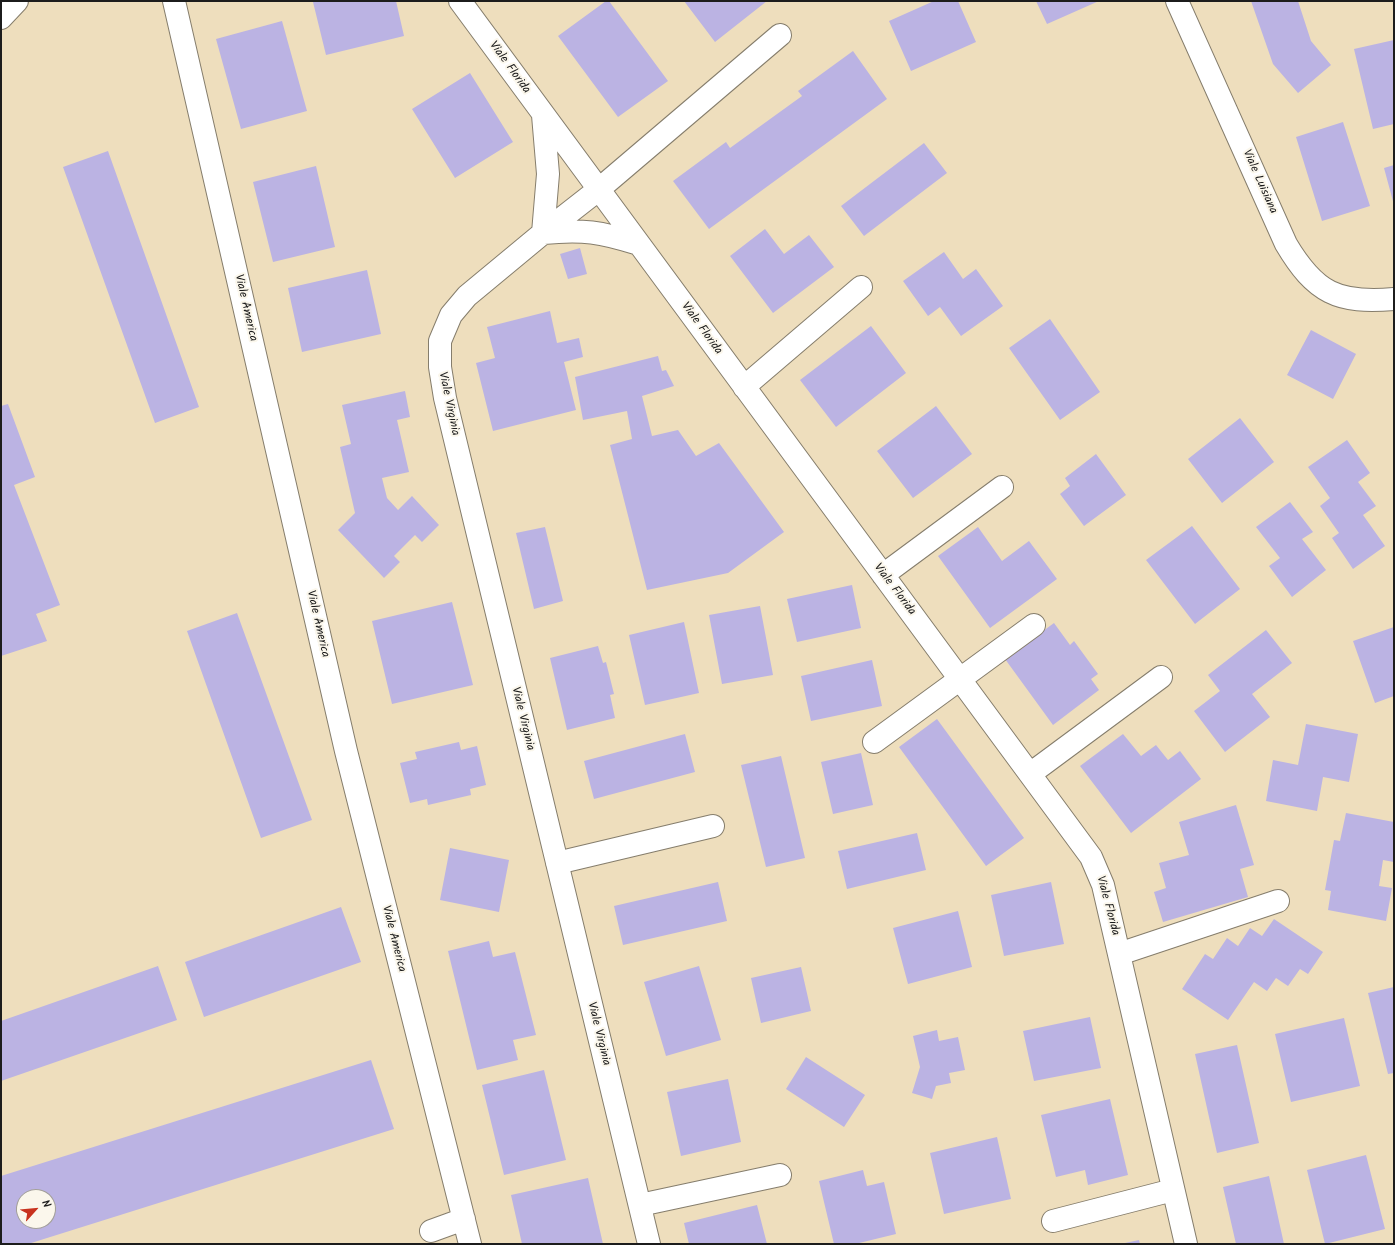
<!DOCTYPE html>
<style>
body{margin:0}
#map{position:relative;width:1395px;height:1245px;overflow:hidden;background:#eedebd;font-family:Kalam,sans-serif}
canvas{display:block}
.frame{position:absolute;inset:0;border:2px solid #1c1c1c;pointer-events:none}
.north{position:absolute;left:16px;top:1189px;width:40px;height:40px;box-sizing:border-box;background:#fbf7ec;border:1px solid #a29f99;border-radius:50%;rotate:63deg;font-size:11px;font-weight:700;line-height:16px;text-align:center;color:#1c1c1c}
.north::after{content:'';display:block;margin:auto;width:14px;height:18px;background:#c8321e;clip-path:polygon(50% 0,100% 100%,50% 72%,0 100%)}
</style>
<div id="map">
<canvas width="1395" height="1245"></canvas>
<div class="frame"></div>
<div class="north">N</div>
</div>
<script>
const ctx = document.querySelector('canvas').getContext('2d');
ctx.lineJoin = 'round';
function paint(path, color) {
  ctx.fillStyle = color;
  ctx.fill(path, 'evenodd');
}
function trace(path, color, width, dash) {
  ctx.strokeStyle = color;
  ctx.lineWidth = width;
  ctx.lineCap = dash ? 'butt' : 'round';
  ctx.setLineDash(dash || []);
  ctx.stroke(path);
}
function label(font, color, halo, rows, align = 'center') {
  ctx.font = font + ' Kalam,sans-serif';
  ctx.lineWidth = 4;
  ctx.setLineDash([]);
  ctx.textBaseline = 'middle';
  ctx.strokeStyle = halo;
  ctx.fillStyle = color;
  for (const [text, x, y, turn = 0] of rows) {
    ctx.save();
    ctx.translate(x, y);
    ctx.rotate((+turn || 0) * Math.PI / 180);
    ctx.textAlign = isNaN(turn) ? turn : align;
    if (halo) ctx.strokeText(text, 0, 0);
    ctx.fillText(text, 0, 0);
    ctx.restore();
  }
}
paint(new Path2D(`
 M318,1H396L404,36L326,55L313,2Z
 M606,1H609L668,81L618,117L558,36Z
 M684,1H767L715,42Z
 M934,1H958L976,42L911,71L889,21Z
 M1036,1H1099L1047,24Z
 M1251,1H1298L1311,41L1331,65L1298,93L1273,64Z
 M282,21L307,111L241,129L216,39Z
 M1394,40V124L1373,129L1354,49Z
 M853,51L887,99L709,229L673,181L726,142L730,148L802,96L798,91Z
 M470,73L513,142L455,178L412,109Z
 M1343,122L1370,206L1322,221L1296,137Z
 M924,143L947,173L864,236L841,206Z
 M108,151L199,407L155,423L63,167Z
 M1394,165V205L1384,168Z
 M316,166L335,247L273,262L253,182Z
 M765,229L784,254L809,235L834,267L773,313L730,256Z
 M580,248L587,274L568,279L560,254Z
 M944,252L963,279L976,269L1003,306L961,336L940,307L928,316L903,281Z
 M367,270L381,334L302,352L288,288Z
 M550,311L557,343L579,338L583,357L564,362L576,410L493,431L476,363L495,358L487,327Z
 M1050,319L1100,392L1060,420L1009,348Z
 M871,326L906,373L836,427L800,380Z
 M1311,330L1356,354L1333,399L1287,375Z
 M658,356L662,371L666,370L674,386L642,396L652,436L678,430L696,456L719,443L784,532L728,573L647,590L610,445L632,439L627,411L583,420L575,377Z
 M405,391L410,417L397,420L409,472L382,478L387,498L398,510L412,496L439,525L422,542L415,535L394,556L400,562L384,578L338,530L355,513L340,447L351,444L342,405Z
 M8,404L35,477L14,485L60,605L36,614L47,641L1,656V406Z
 M936,406L972,454L913,498L877,451Z
 M1240,418L1274,462L1222,503L1188,459Z
 M1347,440L1370,473L1358,482L1376,506L1363,515L1385,546L1353,569L1332,538L1339,533L1320,506L1330,498L1308,467Z
 M1096,454L1126,495L1084,526L1060,494L1070,486L1065,478Z
 M1290,502L1313,532L1302,539L1326,570L1292,597L1269,566L1280,558L1256,527Z
 M1192,526L1240,589L1195,624L1146,560Z
 M545,527L563,601L534,609L516,533Z
 M978,527L1002,561L1029,541L1057,579L990,628L938,556Z
 M852,585L861,628L797,642L787,599Z
 M452,602L473,685L392,704L372,621Z
 M760,606L773,675L722,684L709,615Z
 M237,613L312,820L261,838L187,631Z
 M684,622L699,693L645,705L629,635Z
 M1054,623L1070,645L1074,641L1098,674L1091,679L1099,690L1053,725L1005,659Z
 M1394,627V696L1375,703L1353,641Z
 M1266,630L1292,663L1252,694L1270,717L1225,752L1194,711L1220,691L1208,675Z
 M598,646L603,663L606,662L614,694L610,695L615,718L567,730L550,658Z
 M872,660L882,706L811,721L801,676Z
 M937,719L1024,838L986,866L899,747Z
 M1306,724L1358,734L1349,782L1323,777L1317,811L1266,801L1273,760L1298,765Z
 M685,734L695,772L594,799L584,761Z
 M1123,734L1141,756L1156,745L1168,760L1180,751L1201,779L1131,833L1080,766Z
 M459,742L461,750L477,746L486,785L470,789L471,795L428,805L427,799L410,803L400,763L417,759L415,752Z
 M861,753L873,805L833,814L821,762Z
 M781,756L805,858L766,867L741,765Z
 M1236,805L1254,865L1240,869L1248,897L1163,922L1154,892L1166,888L1159,863L1189,855L1179,822Z
 M1346,813L1394,822V862L1383,860L1379,886L1392,888L1386,921L1328,910L1331,891L1325,890L1334,840L1340,841Z
 M917,833L926,870L847,889L838,851Z
 M450,848L509,860L499,912L440,900Z
 M718,882L727,921L623,945L614,906Z
 M1051,882L1064,944L1004,956L991,895Z
 M341,907L361,962L204,1017L185,962Z
 M958,911L972,967L908,984L893,928Z
 M1274,919L1323,952L1308,974L1300,969L1288,986L1276,978L1267,991L1254,982L1228,1020L1182,989L1205,954L1213,959L1227,938L1238,946L1250,928L1262,936Z
 M489,941L493,957L515,952L536,1035L513,1040L518,1060L477,1070L448,951Z
 M158,966L177,1020L1,1081V1021Z
 M699,966L721,1040L666,1056L644,982Z
 M801,967L811,1011L761,1023L751,978Z
 M1394,987V1073L1388,1074L1368,993Z
 M1090,1017L1101,1068L1034,1081L1023,1031Z
 M1344,1018L1360,1086L1291,1102L1275,1034Z
 M937,1030L939,1041L958,1037L965,1070L949,1073L951,1083L936,1086L932,1099L912,1093L920,1067L913,1036Z
 M1237,1045L1259,1143L1217,1153L1195,1054Z
 M806,1057L865,1095L844,1127L786,1089Z
 M371,1060L394,1129L28,1244H1V1176ZM24,1197H48V1221H24Z
 M544,1070L566,1160L504,1175L482,1085Z
 M728,1079L741,1142L681,1156L667,1092Z
 M1110,1099L1128,1175L1088,1185L1085,1170L1056,1177L1041,1115Z
 M997,1137L1011,1199L944,1214L930,1153Z
 M1366,1155L1385,1229L1325,1244L1307,1170Z
 M863,1170L867,1186L884,1182L896,1234L855,1244H834L819,1181Z
 M1269,1176L1284,1244H1236L1223,1187Z
 M588,1178L603,1244H522L511,1195Z
 M757,1205L767,1244H689L684,1223Z
 M1139,1240L1140,1244H1125V1243Z`), '#bbb3e3');
const minor = new Path2D(`
 M174,1L346,751L470,1244
 M460,1L1091,857L1103,885L1186,1244
 M1177,1L1286,244C1315,293 1338,304 1394,299
 M1,18L17,1
 M543,233L548,174L543,115
 M543,233C583,229 601,232 639,244
 M744,387L861,287
 M883,575L1002,487
 M874,742L1034,625
 M1030,774L1161,677
 M557,863L713,826
 M1119,954L1278,901
 M640,1205L780,1175
 M1053,1221L1173,1190
 M431,1231L464,1219
 M649,1244L445,398L440,367V341L451,315L467,296L543,233L598,190L780,35`);
trace(minor, '#857d6c', 24);
trace(minor, '#fff', 22);
label('12px', '#1c1c1c', '#fbf7ec', [
 ["Viale Florida",509,68,54],
 ["Viale Luisiana",1259,182,66],
 ["Viale America",245,308,77],
 ["Viale Florida",701,329,54],
 ["Viale Virginia",448,404,78],
 ["Viale Florida",894,590,53],
 ["Viale America",317,624,77],
 ["Viale Virginia",522,719,76],
 ["Viale Florida",1107,906,75],
 ["Viale America",393,939,76],
 ["Viale Virginia",598,1034,76]
]);
</script>
